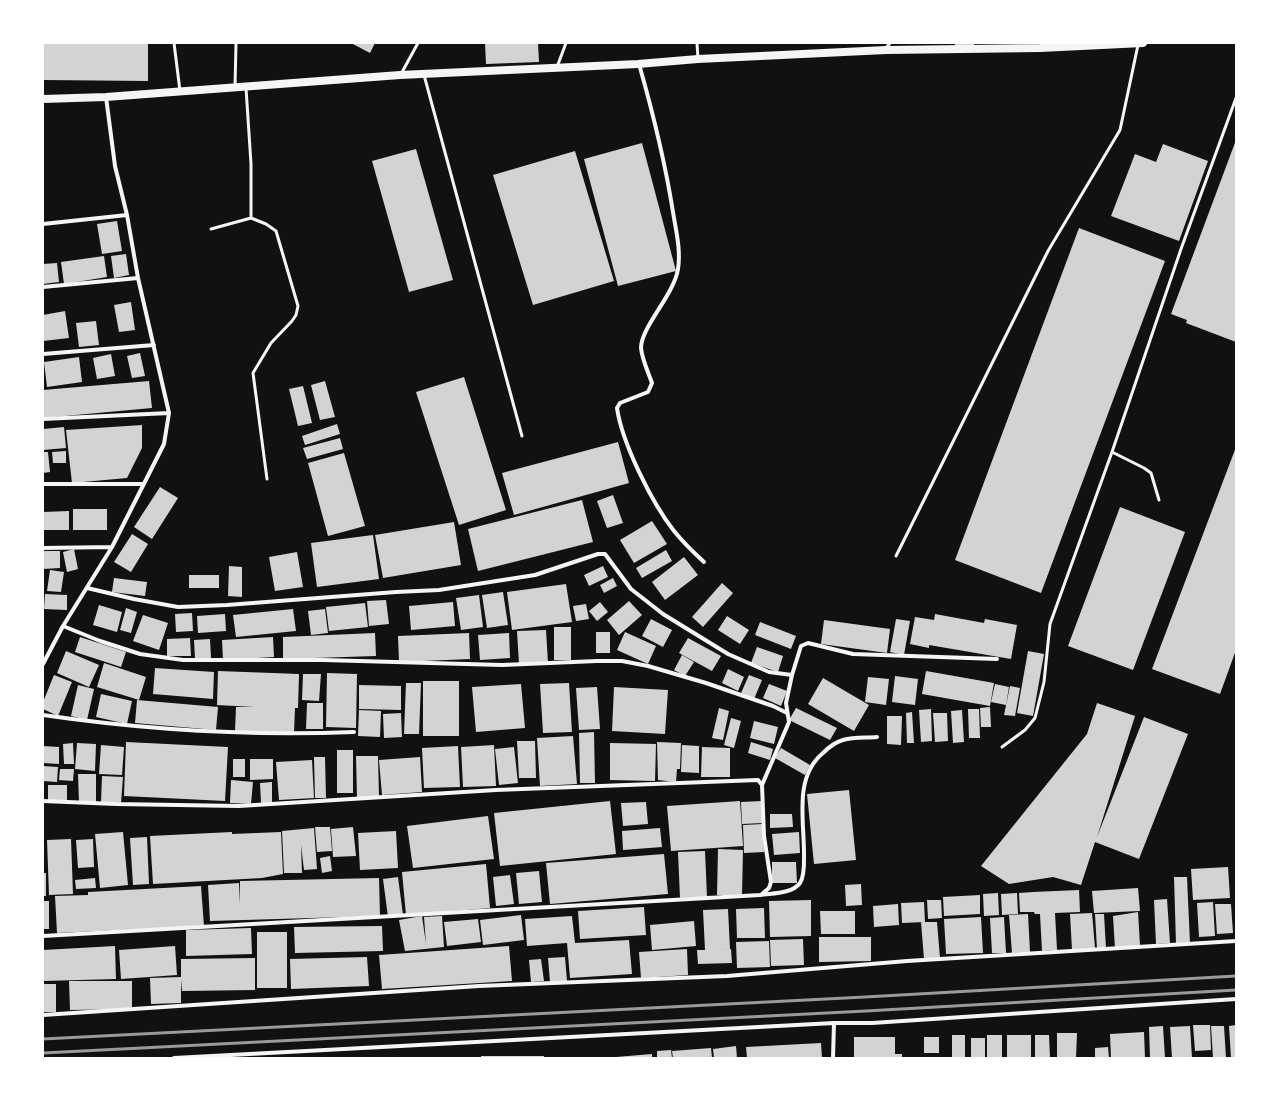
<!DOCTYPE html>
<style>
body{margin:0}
#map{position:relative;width:1279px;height:1101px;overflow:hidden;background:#111;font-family:Georgia,serif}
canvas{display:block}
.frame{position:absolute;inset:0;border:44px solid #fff;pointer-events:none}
</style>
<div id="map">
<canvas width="1279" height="1101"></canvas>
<div class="frame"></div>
</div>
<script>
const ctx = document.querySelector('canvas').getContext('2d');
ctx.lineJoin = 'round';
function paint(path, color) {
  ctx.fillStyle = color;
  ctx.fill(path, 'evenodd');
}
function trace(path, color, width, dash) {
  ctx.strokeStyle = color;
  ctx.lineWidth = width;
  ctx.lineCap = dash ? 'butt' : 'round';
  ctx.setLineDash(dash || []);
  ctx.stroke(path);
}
paint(new Path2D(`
 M44,43H148V81L43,80Z
 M351,43H375L370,53Z
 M485,43H538L539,62L486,64Z
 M955,43H974V45L955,47Z
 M1236,140V342L1186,323L1187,320L1171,314Z
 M642,143L676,271L618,286L584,159Z
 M1163,144L1208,161L1179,241L1111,216L1135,154L1156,162Z
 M416,149L453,280L409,292L372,161Z
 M575,151L614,281L533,305L493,175Z
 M117,221L122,251L102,254L97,224Z
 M1079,228L1165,261L1041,593L955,560Z
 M126,254L129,275L114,278L111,256Z
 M104,256L107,277L64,284L61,262Z
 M57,263L59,282L43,284V264Z
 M131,302L135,330L119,332L114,305Z
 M65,311L69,338L43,341V315Z
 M96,321L99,345L79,347L76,323Z
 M140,353L145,376L132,378L127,356Z
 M111,354L115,376L97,379L93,358Z
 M79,357L82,382L47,387L44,362Z
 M464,377L506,510L459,525L416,392Z
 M149,381L152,408L43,418V390Z
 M325,381L335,417L320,420L311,385Z
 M303,386L312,423L298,426L289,389Z
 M337,424L340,434L305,445L302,436Z
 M142,425V448L127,478L72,483L66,430Z
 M64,427L66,448L43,450V429Z
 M340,438L343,449L307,459L303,448Z
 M618,442L629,483L514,515L502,473Z
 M1236,447V650L1220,694L1152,669Z
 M66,451V463H53L52,452Z
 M43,452H48L50,472L43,473Z
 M344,453L365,526L328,536L308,463Z
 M160,487L178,498L152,539L134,527Z
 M613,495L623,523L607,528L597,501Z
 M582,500L593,542L478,571L468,529Z
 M1120,507L1185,532L1133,670L1068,646Z
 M73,509H107V530H73Z
 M69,511V530H43V512Z
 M652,521L667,544L634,563L620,540Z
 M454,522L461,565L383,578L375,535Z
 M132,534L148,544L131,572L114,562Z
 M373,535L379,579L317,587L311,543Z
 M74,549L78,569L67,572L63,552Z
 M666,550L672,561L642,578L636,568Z
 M43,551H60V568L43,569Z
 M297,552L303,587L275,591L269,557Z
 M684,557L698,575L665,600L652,582Z
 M229,566L242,567V597L228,596Z
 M603,566L608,577L589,586L584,575Z
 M50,570L64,572L61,592L47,591Z
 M189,575H219V588H189Z
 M114,578L147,582L145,596L112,592Z
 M613,578L617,586L604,593L600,585Z
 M722,583L733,593L703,627L692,617Z
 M566,584L572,622L512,630L507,592Z
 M503,592L508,625L487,628L482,595Z
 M45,594L67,595V610L44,609Z
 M479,595L483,627L461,630L456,598Z
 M386,600L389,624L369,626L367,601Z
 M629,601L642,615L619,635L607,620Z
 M453,602L455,626L411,630L409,606Z
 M600,602L608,612L597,621L589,611Z
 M365,603L368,627L329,631L326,607Z
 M586,604L589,619L576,621L573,606Z
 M99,605L122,612L117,632L93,625Z
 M126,608L137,612L131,633L120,630Z
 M293,609L296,631L236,637L233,615Z
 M325,609L328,633L311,635L308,611Z
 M192,613L193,631L176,632L175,614Z
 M225,614L226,631L198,633L197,616Z
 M935,614L984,623L985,619L1017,625L1011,659L929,645V648L910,644L915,617L934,620Z
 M143,615L168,623L159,650L133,641Z
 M727,616L749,630L740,644L718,630Z
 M651,619L672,630L663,647L642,636Z
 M896,619L910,621L904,655L890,652Z
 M824,620L890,629L887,653L821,644Z
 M760,622L796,636L791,649L755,635Z
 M554,627H571V660H554Z
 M546,630L548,663L519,664L517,631Z
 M596,632H610V653H596Z
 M625,632L656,646L648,664L617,650Z
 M375,633L376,656L283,659V637Z
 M469,633L470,659L399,662L398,636Z
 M509,633L510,658L480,660L478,635Z
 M80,637L126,652L121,667L75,652Z
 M273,637L274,657L223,660L222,640Z
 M190,638L191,656H167V639Z
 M688,638L721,656L712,671L679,653Z
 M210,639L211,658L195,659L194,640Z
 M757,647L783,656L778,672L751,663Z
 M66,651L99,665L89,687L57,673Z
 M1028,651L1044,654L1033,716L1017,713Z
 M682,655L694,662L685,676L674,670Z
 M104,663L146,677L139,700L97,687Z
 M155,668L214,672L213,699L153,694Z
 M728,669L744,677L738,691L722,683Z
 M218,671L299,674L298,708H295L294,733L235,731L236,707H254L217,705Z
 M926,671L994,683L990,706L922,694Z
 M327,673L357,674L356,728L326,727Z
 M303,674H321L319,701L302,700Z
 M54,675L72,682L58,716L43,709V702Z
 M749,675L762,680L754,699L741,693Z
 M895,676L918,679L915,705L892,702Z
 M868,677L889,679L886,705L865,702Z
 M823,678L869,705L854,731L808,704Z
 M423,681H459V736H423Z
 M406,683H421L419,734H404Z
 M569,683L572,732L543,733L540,684Z
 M521,684L525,728L476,732L472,687Z
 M769,684L787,691L781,706L763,698Z
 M995,684L1009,687L1006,705L991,702Z
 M78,685L94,689L87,720L71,716Z
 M359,685L401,686V710L359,709Z
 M1010,686L1020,688L1015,716L1004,715Z
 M597,687L600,729L579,730L576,688Z
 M614,687L668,690L665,734L612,731Z
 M101,694L132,701L127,724L96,717Z
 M137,700L218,707L216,730L135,723Z
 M307,703H323V729H306Z
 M1097,703L1135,716L1097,837L1144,717L1188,734L1139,859L1095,842L1081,885L1053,877L1009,884L981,866L1087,734Z
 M990,707L991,727H981L980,708Z
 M719,708L729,711L723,740L712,738Z
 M796,708L837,728L830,740L789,720Z
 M931,709L932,741L921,742L919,710Z
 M968,709H979L980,738H969Z
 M359,710L381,711L380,737L358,736Z
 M962,710L964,742L953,743L951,711Z
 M912,712L914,743H907L906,713Z
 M401,713L402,737L384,738L383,714Z
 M933,713H947L948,741L935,742Z
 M887,716H902L901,745L887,744Z
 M731,718L741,721L734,748L724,745Z
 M754,721L778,727L774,744L750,738Z
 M594,732L595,783H580L579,733Z
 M573,736L577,784L540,786L537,738Z
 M517,741H535L536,778H519Z
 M126,742L228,747L225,801L124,796Z
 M657,742L681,743L680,769H677L676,782L658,780Z
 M751,742L773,749L770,760L748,753Z
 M73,743L74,764H64L63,744Z
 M77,743L96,744L95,771L75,769Z
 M610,743L656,744L655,781L610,780Z
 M101,745L124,747L122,775L99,774Z
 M494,745L496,786L463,787L461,747Z
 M682,745L699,746V773L681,772Z
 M43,746L59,747V764L43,763Z
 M458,746L460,787L424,788L422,748Z
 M514,747L518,783L499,785L495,749Z
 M702,747L730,748V777H701Z
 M781,748L810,765L805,775L775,758Z
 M337,750H353V793H337Z
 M356,756H378L379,797H357Z
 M314,757H325L326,798H315Z
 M420,757L422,792L382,795L379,760Z
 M233,759H245V777H233Z
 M250,759H273V779L250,780Z
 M312,760L314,798L279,800L276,762Z
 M43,766L58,767L57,782L43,781Z
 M60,769H74L73,781L59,780Z
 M78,774H96V802H79Z
 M102,776L123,777L121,803L101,802Z
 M231,780L253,782L251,804L230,803Z
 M272,782V803H261L260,783Z
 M48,785H67V800H48Z
 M849,790L856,860L814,864L807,794Z
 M610,801L616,854L500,866L494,813Z
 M740,801L743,846L671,851L667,806Z
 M762,801L763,823L742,824L741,802Z
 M646,802L648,824L623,826L621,803Z
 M770,814H792L793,827L770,828Z
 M488,816L494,859L413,868L407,826Z
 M763,824L764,852L744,853L743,825Z
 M315,827H330L332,851L317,852Z
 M353,827L356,856L333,857L331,829Z
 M314,828L317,869L304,870L301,845L302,873H284L282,831Z
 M660,828L662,847L623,850L622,831Z
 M396,831L398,868L360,870L358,833Z
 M123,832L128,885L100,888L95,834Z
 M232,832V834L281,832L283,874L262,878L153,884L150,836Z
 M799,832L800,853L774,855L772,834Z
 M147,837L149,884L133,885L130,838Z
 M71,839L73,894L49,895L47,840Z
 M93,839L94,867L78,868L76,840Z
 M718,849L743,850L742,896L717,895Z
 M705,851L707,897L680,898L678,852Z
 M664,854L668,894L550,904L546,863Z
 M330,856L332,871L322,873L320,858Z
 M772,862H796L797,883H772Z
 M486,864L490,908L406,915L402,872Z
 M1228,867L1230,898L1193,900L1191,869Z
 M539,871L542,902L519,904L516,873Z
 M43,873H46V896H43Z
 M510,875L514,904L496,906L493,877Z
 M398,877L403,915L388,917L383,879Z
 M1174,877H1187L1190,943L1176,944Z
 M95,878L96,888L76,889L75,880Z
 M379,878L380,916L210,921L208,885L239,883L240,904V881Z
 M861,884L862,905L846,906L845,885Z
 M201,886L204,926L57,933L55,896L88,895V892Z
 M1138,888L1140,911L1094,913L1092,891Z
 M1079,890L1080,912L1055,913L1057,950L1042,951L1040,914H1035L1034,912H1020L1019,893L1033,892V902V892Z
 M998,893L999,915L984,916L983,894Z
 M1017,893L1018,914L1002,915L1001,894Z
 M980,895V914L944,916L943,897Z
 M1167,899L1170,943L1156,944L1154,900Z
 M811,900V936L770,937L769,901Z
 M927,900H941L942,918L928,919Z
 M43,901H49V929H43Z
 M924,902L925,922L902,923L901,903Z
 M1213,902L1215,936L1199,937L1197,903Z
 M898,904L899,925L874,927L873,906Z
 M1215,904H1231L1233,933L1217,934Z
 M644,907L646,935L580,939L578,911Z
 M764,908L765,938H737L736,909Z
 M728,909L730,949L715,950L731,949L732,963L698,964L697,950H705L703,910Z
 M820,911H855V934H821Z
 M1138,912L1140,945L1115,949L1113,916Z
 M1092,913L1095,948L1072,950L1070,914Z
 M1028,914L1030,952L1012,953L1009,915Z
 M1095,914H1104L1106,948L1097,949Z
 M521,915L524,940L483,945L480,920Z
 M422,916L426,944L424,917L442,916L444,947L405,951L399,920Z
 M572,916L575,943L629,940L632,974L570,978L567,943L527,946L525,919Z
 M981,917L983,953L946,954L944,919Z
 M1004,917L1006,953H992L990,918Z
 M478,919L481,942L447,946L444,922Z
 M694,921L696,946L652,950L650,925Z
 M921,922H937L940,958L924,959Z
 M382,926L383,951L295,953L294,927Z
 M251,928L252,954L186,956V930Z
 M257,932H287V988H257Z
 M819,937H871V961L819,962Z
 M803,939L804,965L771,966L770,940Z
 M769,941L770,967L737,968L736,942Z
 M115,946L116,979L43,981V950Z
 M175,946L177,975L121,979L119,950Z
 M509,946L512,981L382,989L379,955Z
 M687,949L688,975L641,978L639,952Z
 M367,957L369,986L291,989L290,959Z
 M565,957L567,981L550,982L548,958Z
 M255,958V990L182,991L181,979V1003L151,1004L150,978L181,977V959Z
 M541,959L544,981L531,982L529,960Z
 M69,981H132V1009L70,1010Z
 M43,984H56V1012H43Z
 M1193,1025H1210L1211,1050L1195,1051Z
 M1236,1025V1058H1231L1229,1026Z
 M1163,1026L1165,1058H1150L1149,1027Z
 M1190,1026L1192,1058H1172L1170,1027Z
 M1211,1026H1224L1226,1058H1213Z
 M1144,1032L1145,1058H1111L1110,1034Z
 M1057,1033H1077L1076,1058H1057Z
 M952,1035H965V1058H952Z
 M987,1035H1002V1058H987Z
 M1007,1035H1031V1058H1007Z
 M1035,1035H1049L1050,1058H1035Z
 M854,1037H895V1054H902V1058H854Z
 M924,1037H939V1053H924Z
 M971,1038H985V1058H971Z
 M821,1043L822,1058H747L746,1047Z
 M736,1046L737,1058H714L713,1049Z
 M1108,1047L1109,1058H1095V1048Z
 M711,1048L712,1058H673L672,1051Z
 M671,1050L672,1058H657V1051Z
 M652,1054V1058H616V1057Z
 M481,1056H544V1058H481Z`), '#d3d3d3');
trace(new Path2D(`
 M174,43L180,91
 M697,43L698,59
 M886,48L890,43
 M557,67L566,43
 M401,74L418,43
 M424,75L522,436
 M235,87L236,43
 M251,218L266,224L276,231L298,306L296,315L292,321L271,343L253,373L267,479
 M211,229L251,218V164L246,88
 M1112,452L1144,468L1151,473L1159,500
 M896,556L1048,251L1120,130L1138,45
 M1002,747L1025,730L1035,718L1044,682L1050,624L1112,452L1181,249L1236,98`), '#f5f5f5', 3);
trace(new Path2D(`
 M639,64C653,113 665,162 673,212C676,231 681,250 678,269C674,295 641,327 641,348C642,359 648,372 652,383L648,392L620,403L617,408C622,443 652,503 674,531C683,542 693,552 704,562
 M43,224L127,215
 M43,287L138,278
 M43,354L154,345
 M43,419L169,413
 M43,484H143
 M43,548L112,547
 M87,588L134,599L178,607L227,605L396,592L439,590L535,575L598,554H605L631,589L663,614L728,654L769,672L792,675L801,646L808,643L853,654L997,659
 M63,626L100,641L140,654L183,660H323L502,665L597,661H622L648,666L706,683L773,706L787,713
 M43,664L63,626L112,547L164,444L169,413L138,278L127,215L115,166L106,97
 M43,715C146,730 251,736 354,732
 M762,785L789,722L786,703L792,675
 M43,801L116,804L239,806L496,790L758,780L762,785L764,836L771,882L769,888L762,894
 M43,936L760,895C772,893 792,894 800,883C805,875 804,862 804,853C804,819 794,777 823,753C829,747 836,742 843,740C854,737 866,738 877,737
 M43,1015L479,986L727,976L907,961L1236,941
 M174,1058C394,1046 614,1035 834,1023H872L1236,999
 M833,1058L834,1023`), '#f5f5f5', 4);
trace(new Path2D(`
 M43,99L106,97L400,75L638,64L698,59L886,50L1040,48L1143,43`), '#f5f5f5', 8);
trace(new Path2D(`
 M43,1039L865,997L1236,976
 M43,1053L866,1011L1236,990`), '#9a9a9a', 3);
</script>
